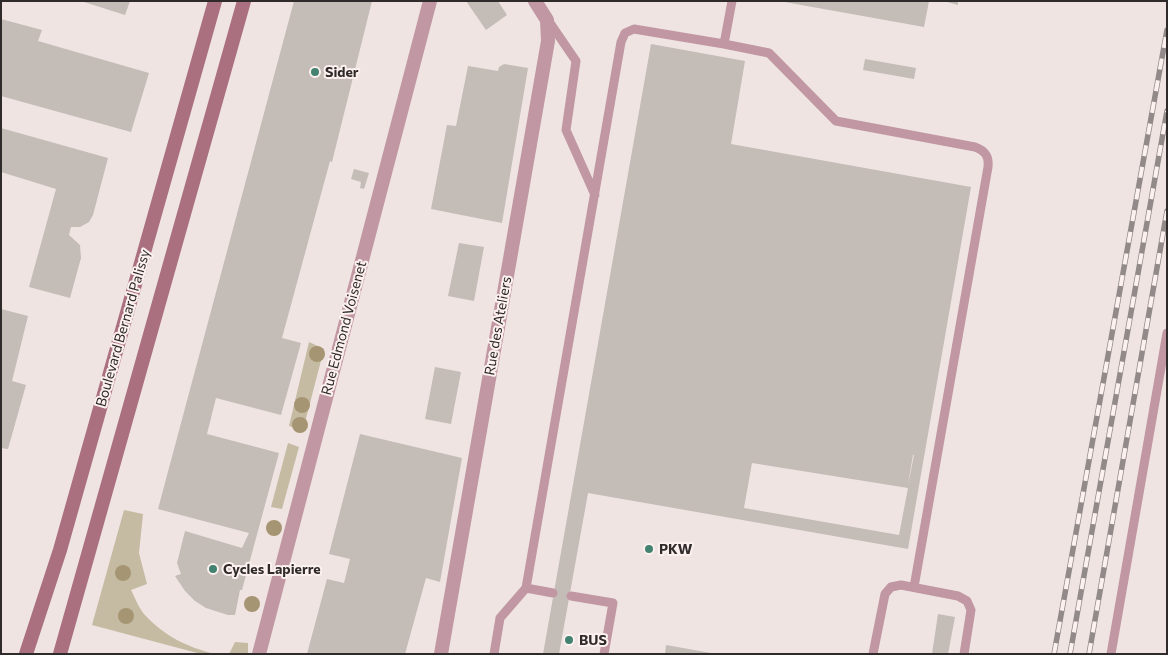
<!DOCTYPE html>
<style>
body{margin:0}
#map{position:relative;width:1168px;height:655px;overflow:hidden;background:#efe4e2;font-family:Commissioner,sans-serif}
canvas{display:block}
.frame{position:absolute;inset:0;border:2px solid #2f2b2a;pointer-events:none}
</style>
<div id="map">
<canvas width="1168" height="655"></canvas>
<div class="frame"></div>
</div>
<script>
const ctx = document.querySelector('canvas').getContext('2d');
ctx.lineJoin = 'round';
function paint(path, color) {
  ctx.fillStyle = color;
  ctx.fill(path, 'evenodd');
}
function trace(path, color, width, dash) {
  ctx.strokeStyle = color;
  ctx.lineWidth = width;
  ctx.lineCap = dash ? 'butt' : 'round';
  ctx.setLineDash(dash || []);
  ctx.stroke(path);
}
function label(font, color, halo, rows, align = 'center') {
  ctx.font = font + ' Commissioner,sans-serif';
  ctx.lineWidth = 4;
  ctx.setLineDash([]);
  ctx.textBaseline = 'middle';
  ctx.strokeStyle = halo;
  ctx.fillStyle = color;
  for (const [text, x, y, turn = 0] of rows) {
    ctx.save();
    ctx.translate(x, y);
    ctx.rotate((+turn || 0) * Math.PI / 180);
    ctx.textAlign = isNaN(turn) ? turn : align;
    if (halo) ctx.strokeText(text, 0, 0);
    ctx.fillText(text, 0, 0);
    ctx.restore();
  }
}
paint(new Path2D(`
 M309,342L324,349L303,430L289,426Z
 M288,443L299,447L282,509L271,507Z
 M124,510L143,514L139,553L147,584L131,590C135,598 139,608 144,614C164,636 187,647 215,654H201L92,625Z
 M235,642L248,643V654H229Z`), '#c5bba3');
paint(new Path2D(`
 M81,1H130L125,15Z
 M294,1H372L332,162L330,161L282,338L301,343L281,415L216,398L207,434L279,453L242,590H240L235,615H228L206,608L195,601L185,591L175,576L181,574L177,563L185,531L242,548L249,533L158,509Z
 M466,1H498L507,15L486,30Z
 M779,1H929L924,27Z
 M943,1H958V5Z
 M1,19L42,30L38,41L149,73L131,132L1,96Z
 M651,44L745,61L731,144L971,187L908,549L588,493L559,654H543ZM913,455H914L908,485L909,478ZM752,463L908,488L899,535L744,508Z
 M865,59L916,68L914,79L863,70Z
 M504,64L528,68L502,223L431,209L447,125L456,126L468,66L498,71L499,67Z
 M1,128L108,158L93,215L89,222L80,227H71L69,235L80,245L81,258L70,298L29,287L56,189L1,172Z
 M354,169L369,173L364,189L360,188L361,182L351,179Z
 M459,243L484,247L474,301L448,296Z
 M1,309L28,316L12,381L26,385L8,449L1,448Z
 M435,367L461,372L451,424L425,419Z
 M360,434L462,458L440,582L426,578L405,654H307L327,579L344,583L350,559L329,554Z
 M938,614L955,617L948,654H932Z
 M666,645L711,653V654H665Z`), '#c4bcb7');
trace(new Path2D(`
 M548,20L576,61L566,130L595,195
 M724,44L732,1
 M526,588L553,593
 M571,596L613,603L604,654
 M494,654L500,618L526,588L621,42L625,33L634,29L724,44L769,53L836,121L975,147C986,151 989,157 988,167L914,587
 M873,654L885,594L891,587L901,585L958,596L967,601L971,610L964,654
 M1111,654L1167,333`), '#c097a2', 9);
trace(new Path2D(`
 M259,654L430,1
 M441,654L548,41L547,20L535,1`), '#c097a2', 14);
trace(new Path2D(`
 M26,654L60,550L215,1
 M60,654L244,1`), '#aa7080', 14);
const rail = new Path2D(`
 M1054,654L1167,30
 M1070,654L1167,111
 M1089,654L1167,211`);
trace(rail, '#918a88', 5.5);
trace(rail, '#fcf1ef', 4, [11]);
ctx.fillStyle = '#a69572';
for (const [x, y] of [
 [317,354],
 [302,405],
 [300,425],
 [274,528],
 [123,573],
 [252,604],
 [126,616]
]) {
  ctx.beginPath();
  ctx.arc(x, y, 8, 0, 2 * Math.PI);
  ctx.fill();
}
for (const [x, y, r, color] of [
 [315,72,5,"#428270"],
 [649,549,5,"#428270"],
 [213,569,5,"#428270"],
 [569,640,5,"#428270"]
]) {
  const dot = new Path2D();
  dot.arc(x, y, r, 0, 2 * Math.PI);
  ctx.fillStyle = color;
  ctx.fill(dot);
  trace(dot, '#fcf1ef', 2);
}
label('bold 14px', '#2f2b2a', '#fcf1ef', [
 ["Sider",325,72],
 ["PKW",659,549],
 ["Cycles Lapierre",223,569],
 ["BUS",579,640]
], 'left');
label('14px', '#2f2b2a', '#fcf1ef', [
 ["Rue des Ateliers",498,326,-80],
 ["Boulevard Bernard Palissy",123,328,-74],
 ["Rue Edmond Voisenet",344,328,-75]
]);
</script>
